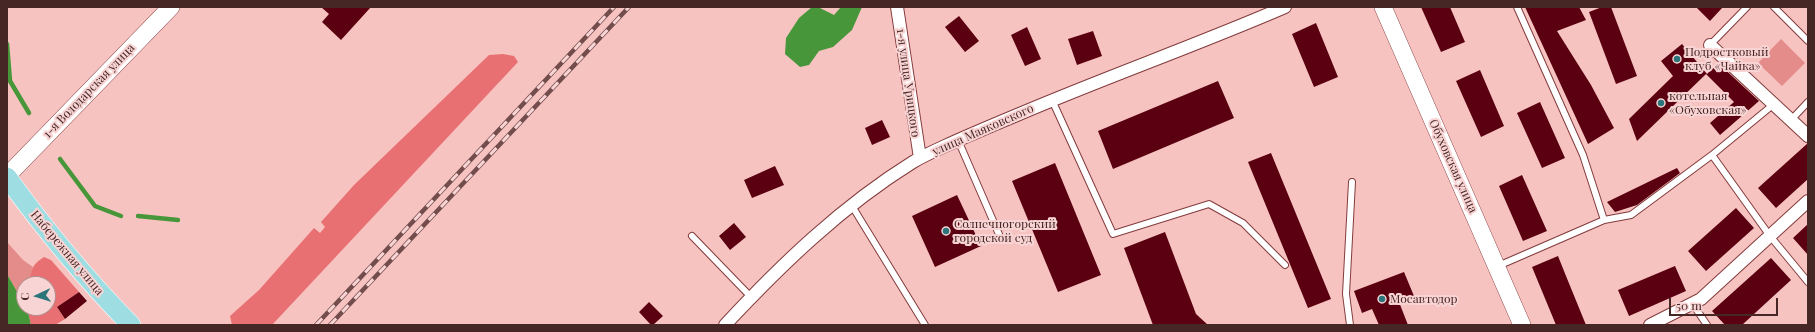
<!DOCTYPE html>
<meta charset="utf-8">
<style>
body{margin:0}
#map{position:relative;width:1815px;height:332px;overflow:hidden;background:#f7c3c1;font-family:"Playfair Display",serif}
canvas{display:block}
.frame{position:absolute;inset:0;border:8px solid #472726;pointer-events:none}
.north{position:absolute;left:16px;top:276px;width:40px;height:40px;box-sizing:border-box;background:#f8d5d4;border:1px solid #b18f8e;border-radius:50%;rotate:266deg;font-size:11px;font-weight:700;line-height:16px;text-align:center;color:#472726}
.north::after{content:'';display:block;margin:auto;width:14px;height:18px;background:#2c767b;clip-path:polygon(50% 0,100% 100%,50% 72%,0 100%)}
.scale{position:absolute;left:1669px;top:298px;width:109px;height:18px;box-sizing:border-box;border:2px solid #472726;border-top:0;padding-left:5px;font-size:12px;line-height:14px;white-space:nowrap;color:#472726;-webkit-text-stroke:3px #f8d5d4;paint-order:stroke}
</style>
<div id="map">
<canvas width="1815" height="332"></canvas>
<div class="frame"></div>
<div class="north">С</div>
<div class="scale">50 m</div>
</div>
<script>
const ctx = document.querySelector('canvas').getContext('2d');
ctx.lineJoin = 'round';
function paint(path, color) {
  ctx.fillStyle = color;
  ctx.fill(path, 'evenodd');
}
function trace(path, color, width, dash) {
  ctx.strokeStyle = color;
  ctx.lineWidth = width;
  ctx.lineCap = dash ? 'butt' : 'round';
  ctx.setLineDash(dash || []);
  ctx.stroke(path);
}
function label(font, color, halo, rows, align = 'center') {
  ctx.font = font + ' "Playfair Display",serif';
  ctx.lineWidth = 4;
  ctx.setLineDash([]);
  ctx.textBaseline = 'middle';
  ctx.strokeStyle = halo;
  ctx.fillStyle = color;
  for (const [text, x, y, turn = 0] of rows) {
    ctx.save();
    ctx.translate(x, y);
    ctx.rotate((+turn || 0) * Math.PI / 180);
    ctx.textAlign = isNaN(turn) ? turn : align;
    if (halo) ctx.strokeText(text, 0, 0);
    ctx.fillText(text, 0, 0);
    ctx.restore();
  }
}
paint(new Path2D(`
 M1781,39L1805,63L1782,86L1758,63Z
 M7,242L23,260L33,267L29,284H24V304L7,274Z`), '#e48c8a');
paint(new Path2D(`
 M503,54L514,56L518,62L272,325H232L230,316L259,290L314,228L320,233L325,227L321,222L354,185L489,55Z
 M44,257L51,260L79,292L57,307L65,319L55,325H31L27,308H48V284H29C32,270 31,265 44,257Z`), '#e97072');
paint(new Path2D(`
 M812,7H818L834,15L841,7H862L852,30L833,47L819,51L809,65L800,67L785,54L786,38L799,18Z
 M7,274L24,304V308H27L31,325H15C5,305 7,295 7,274Z`), '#48963a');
trace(new Path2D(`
 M7,44L10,81L29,113
 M60,159L95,206L121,216
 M138,216L178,220`), '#48963a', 4.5);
trace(new Path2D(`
 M7,314L14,325`), '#48963a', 15);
paint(new Path2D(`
 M321,7H371L341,40L322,22L329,14Z
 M1421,7H1450L1465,42L1441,52Z
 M1525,7H1579L1586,20L1557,31L1591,85L1614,128L1588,144Z
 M1602,7H1611L1637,76L1616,84L1589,12Z
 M1696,7H1723L1710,21Z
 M959,16L979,41L965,52L945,27Z
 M1316,23L1338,77L1314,87L1292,34Z
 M1027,27L1041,59L1025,66L1011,35Z
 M1093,31L1102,56L1077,65L1068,39Z
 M1682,44L1707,74L1718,63L1759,101L1720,135L1710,123L1734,102L1706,74L1637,141L1629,119L1673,76L1661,61Z
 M1480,70L1504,126L1481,137L1456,81Z
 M1218,81L1234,118L1113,169L1098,131Z
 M1540,102L1565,158L1542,168L1517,113Z
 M882,120L890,137L872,145L865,128Z
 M1808,143V179L1776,208L1758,188Z
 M1271,153L1331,299L1308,308L1248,162Z
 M1055,163L1101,275L1058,292L1012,181Z
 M775,166L784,185L752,198L744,180Z
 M1677,168L1680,173L1637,205L1615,212L1607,202Z
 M1522,175L1547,231L1523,241L1499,186Z
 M957,195L981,246L935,267L912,216Z
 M1736,208L1754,228L1706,271L1688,251Z
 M734,223L746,237L730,250L719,236Z
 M1808,224V255L1793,238Z
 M1165,232L1196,314L1208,325H1153L1124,248Z
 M1558,256L1566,276L1586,325H1556L1532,267Z
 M1771,258L1791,280L1742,325H1725L1712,311Z
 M1675,266L1686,291L1629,316L1618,290Z
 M1404,272L1414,296L1399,302L1408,325H1379L1372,309L1362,313L1354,291Z
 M79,292L87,301L65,319L57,307Z
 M649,302L663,316L653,325H651L639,312Z`), '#5a0010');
const lane = new Path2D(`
 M1517,7L1583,155L1604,220
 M1774,7L1808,41
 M1710,45L1747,7
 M1052,100L1113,234L1209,204L1243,223L1285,265
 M1791,120L1808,102
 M958,140L1001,239
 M1712,155L1770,236L1808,282
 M852,206L925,325
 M692,236L751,297
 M1498,266L1604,220L1631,215L1712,155L1774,104
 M1692,303L1707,325
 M1350,325L1346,294L1352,182`);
const street = new Path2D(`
 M897,7L920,158
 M1710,45L1808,136
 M725,325C781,265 842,206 913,162C923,156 934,151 945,146C969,135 993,125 1017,115C1106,77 1197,45 1285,7
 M1650,325L1701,299L1808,201`);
const secondary = new Path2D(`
 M1383,7L1522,325
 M7,176L171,7`);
const primary = new Path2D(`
 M7,177C45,230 85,278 131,325`);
trace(lane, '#833b3c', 8);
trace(street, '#833b3c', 14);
trace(secondary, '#833b3c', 18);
trace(primary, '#fff', 20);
trace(lane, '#fff', 6);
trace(street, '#fff', 12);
trace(secondary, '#fff', 17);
trace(primary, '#9edde2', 19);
const rail = new Path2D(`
 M316,325L614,7
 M330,325L629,7`);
trace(rail, '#724d4c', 4.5);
trace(rail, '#f8d5d4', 3, [9]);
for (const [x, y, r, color] of [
 [1677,59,4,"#2c767b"],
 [1661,103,4,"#2c767b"],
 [946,231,4,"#2c767b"],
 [1382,299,4,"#2c767b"]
]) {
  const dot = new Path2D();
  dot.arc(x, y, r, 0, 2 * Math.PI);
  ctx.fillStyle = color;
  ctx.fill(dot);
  trace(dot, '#f8d5d4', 1.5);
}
label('12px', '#472726', '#f8d5d4', [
 ["Подростковый",1685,52],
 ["клуб «Чайка»",1685,66],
 ["котельная",1669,96],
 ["«Обуховская»",1669,110],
 ["Солнечногорский",954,224],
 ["городской суд",954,238],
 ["Мосавтодор",1390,299]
], 'left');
label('12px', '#472726', '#f8d5d4', [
 ["1-я улица Урицкого",908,83,82],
 ["1-я Володарская улица",89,91,-46],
 ["улица Маяковского",983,130,-24],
 ["Обуховская улица",1453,166,66],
 ["Набережная улица",67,253,50]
]);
</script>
